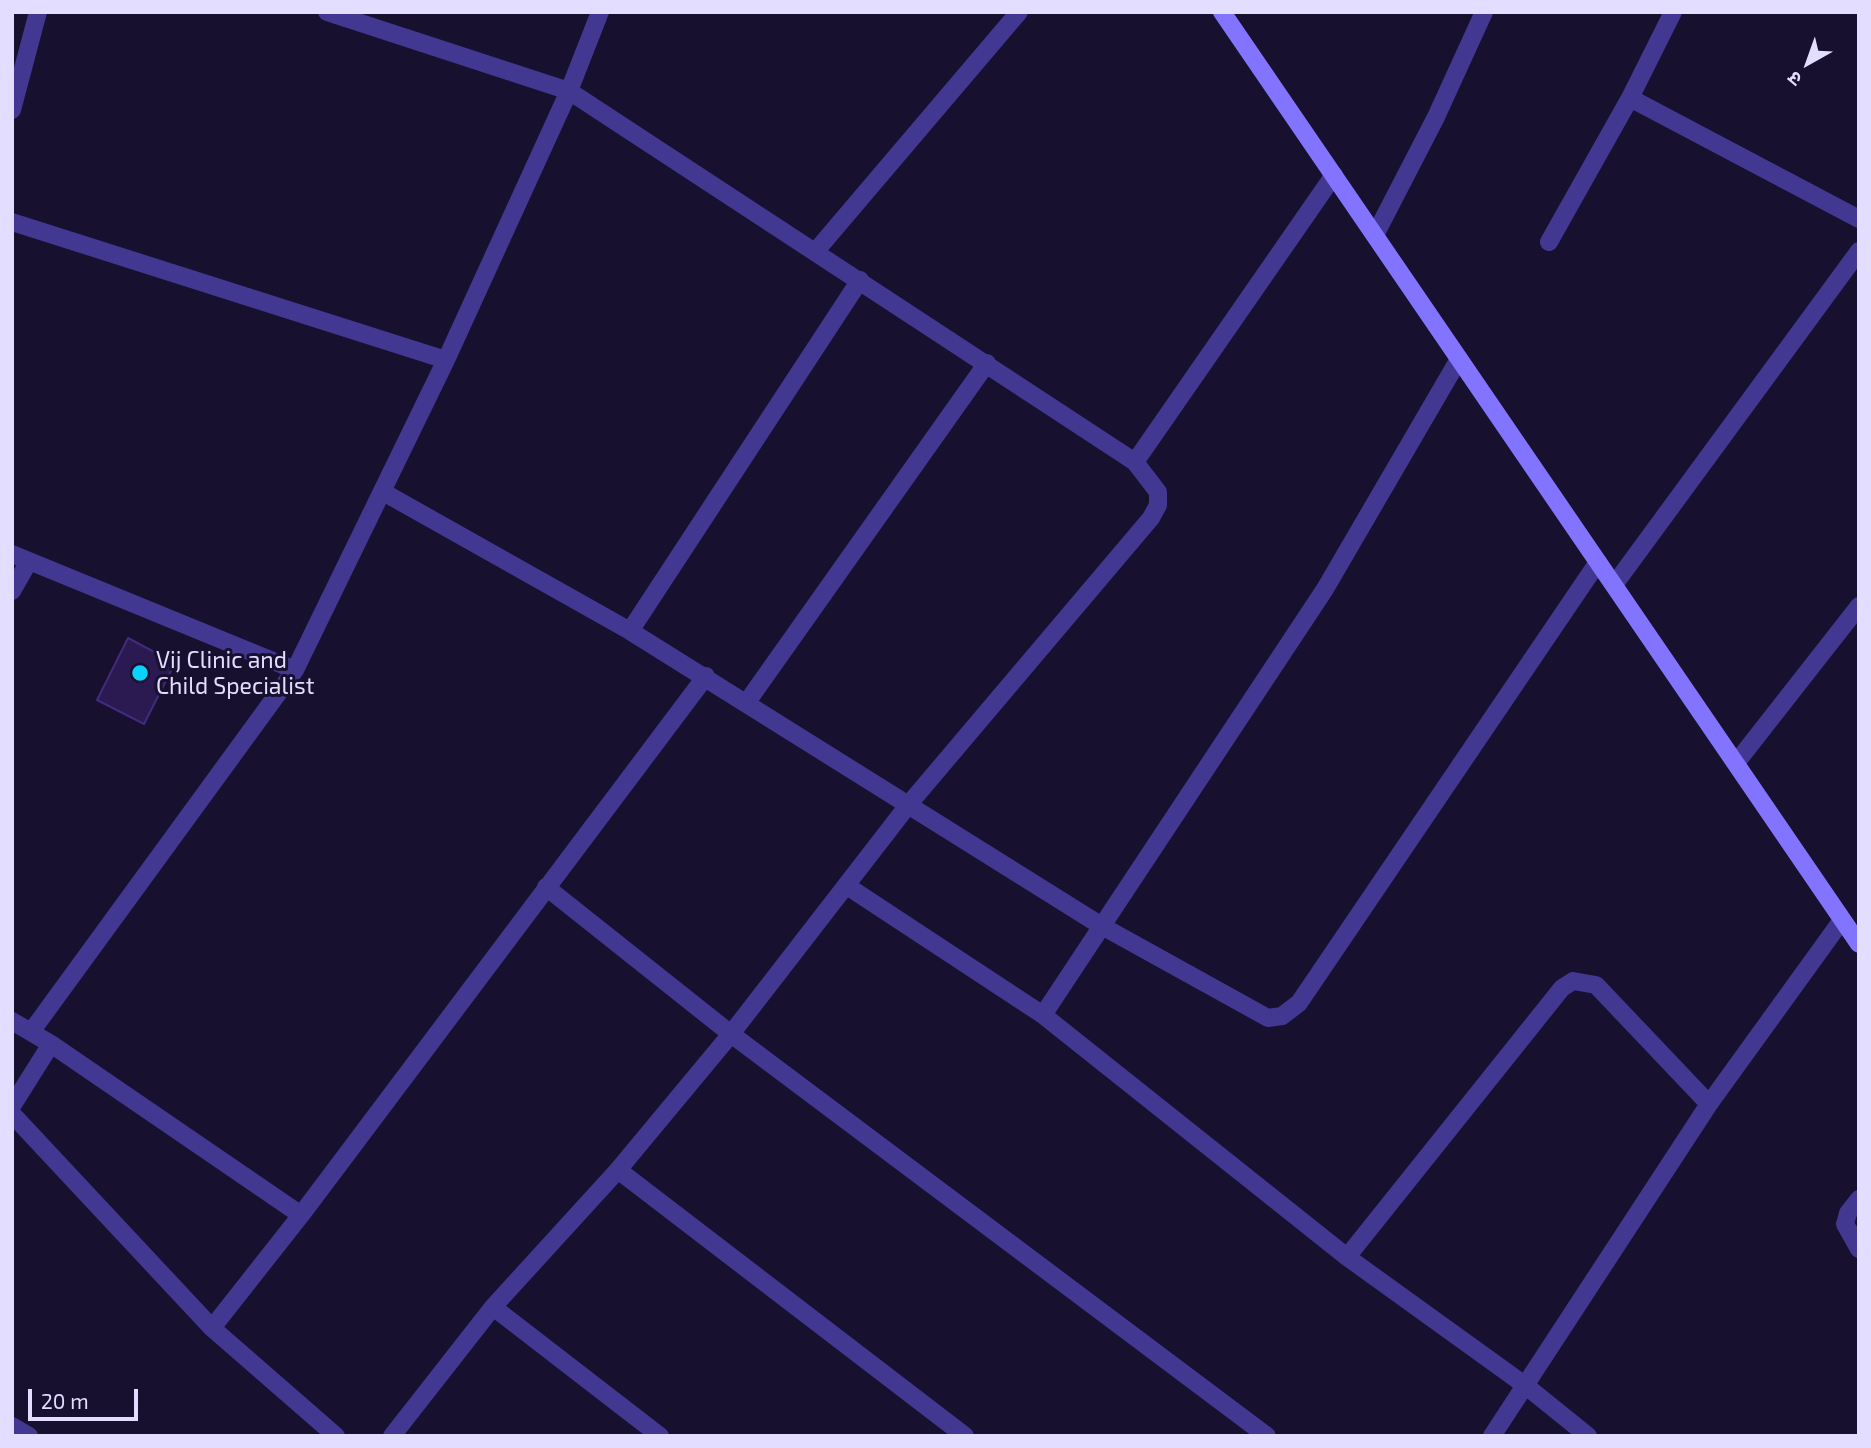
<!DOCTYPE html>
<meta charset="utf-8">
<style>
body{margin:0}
#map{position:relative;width:1871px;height:1448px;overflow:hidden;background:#17102e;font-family:"Exo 2","Noto Sans Devanagari",sans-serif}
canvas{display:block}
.frame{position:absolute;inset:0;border:14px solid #e3ddff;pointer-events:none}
.north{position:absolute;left:1773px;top:28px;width:70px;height:70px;-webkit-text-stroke:5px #17102e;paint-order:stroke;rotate:220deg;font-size:19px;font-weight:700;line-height:28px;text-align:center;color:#e3ddff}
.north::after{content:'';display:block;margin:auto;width:24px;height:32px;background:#e3ddff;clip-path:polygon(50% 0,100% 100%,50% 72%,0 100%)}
.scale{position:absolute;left:28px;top:1389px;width:110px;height:32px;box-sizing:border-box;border:4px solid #e3ddff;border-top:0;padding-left:9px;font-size:21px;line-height:24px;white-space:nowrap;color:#e3ddff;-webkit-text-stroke:5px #17102e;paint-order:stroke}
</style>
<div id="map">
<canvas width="1871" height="1448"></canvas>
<div class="frame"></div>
<div class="north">उ</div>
<div class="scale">20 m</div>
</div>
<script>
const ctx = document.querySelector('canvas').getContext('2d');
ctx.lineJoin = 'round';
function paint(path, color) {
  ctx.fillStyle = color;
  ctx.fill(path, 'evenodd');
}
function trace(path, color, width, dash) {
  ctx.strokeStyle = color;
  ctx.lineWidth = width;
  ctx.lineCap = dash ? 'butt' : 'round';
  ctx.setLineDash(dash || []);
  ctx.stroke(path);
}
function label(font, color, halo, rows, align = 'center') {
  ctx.font = font + ' "Exo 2",sans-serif';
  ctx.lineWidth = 6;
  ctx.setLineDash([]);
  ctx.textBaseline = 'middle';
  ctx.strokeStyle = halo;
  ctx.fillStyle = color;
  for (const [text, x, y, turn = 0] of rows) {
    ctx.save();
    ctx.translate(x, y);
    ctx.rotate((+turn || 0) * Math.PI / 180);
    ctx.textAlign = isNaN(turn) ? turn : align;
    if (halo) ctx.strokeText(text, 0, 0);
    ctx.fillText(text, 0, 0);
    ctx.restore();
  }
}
const building = new Path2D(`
 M128,638L175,663L144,724L97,700Z`);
paint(building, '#2a1a51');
trace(building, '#422a7f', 2);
trace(new Path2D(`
 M327,12L569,91L1135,462L1158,492V505L1151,518L909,804L731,1034L618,1170L493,1307L392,1436
 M1630,98L1859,219
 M12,110L38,12
 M12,222L446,360
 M1375,235L1436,117L1484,12
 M1549,242L1630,98L1673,12
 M815,252L1019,12
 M1135,462L1334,175
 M383,492L630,631L1100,925L1268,1018L1282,1016L1299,1003L1598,562
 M12,554L295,670
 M1614,585L1859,251
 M12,591L29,561
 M630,631L860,280
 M747,702L987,363
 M1736,763L1859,606
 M847,886L1043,1015L1347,1257L1526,1386L1588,1436
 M546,887L731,1034L1267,1436
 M1043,1015L1325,589L1459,359
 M12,1021L51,1044L301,1215
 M31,1032L295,670L446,360L569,91L600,12
 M12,1106L51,1044
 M12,1114L212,1328L336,1436
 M618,1170L965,1436
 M1859,1199L1848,1213L1845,1224L1859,1249
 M1347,1257L1562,988L1573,981L1596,985L1709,1104
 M493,1307L660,1436
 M212,1328L301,1215L706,676
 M12,1426L29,1436
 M1492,1436L1709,1104L1842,920`), '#423791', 18);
trace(new Path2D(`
 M1222,12L1859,944`), '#8374ff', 18);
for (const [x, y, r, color] of [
 [140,673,9,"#09d2ff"]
]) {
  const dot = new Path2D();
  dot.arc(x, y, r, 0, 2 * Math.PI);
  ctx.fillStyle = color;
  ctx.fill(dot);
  trace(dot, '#17102e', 2.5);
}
label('23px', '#e3ddff', '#17102e', [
 ["Vij Clinic and",156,660],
 ["Child Specialist",156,686]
], 'left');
</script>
